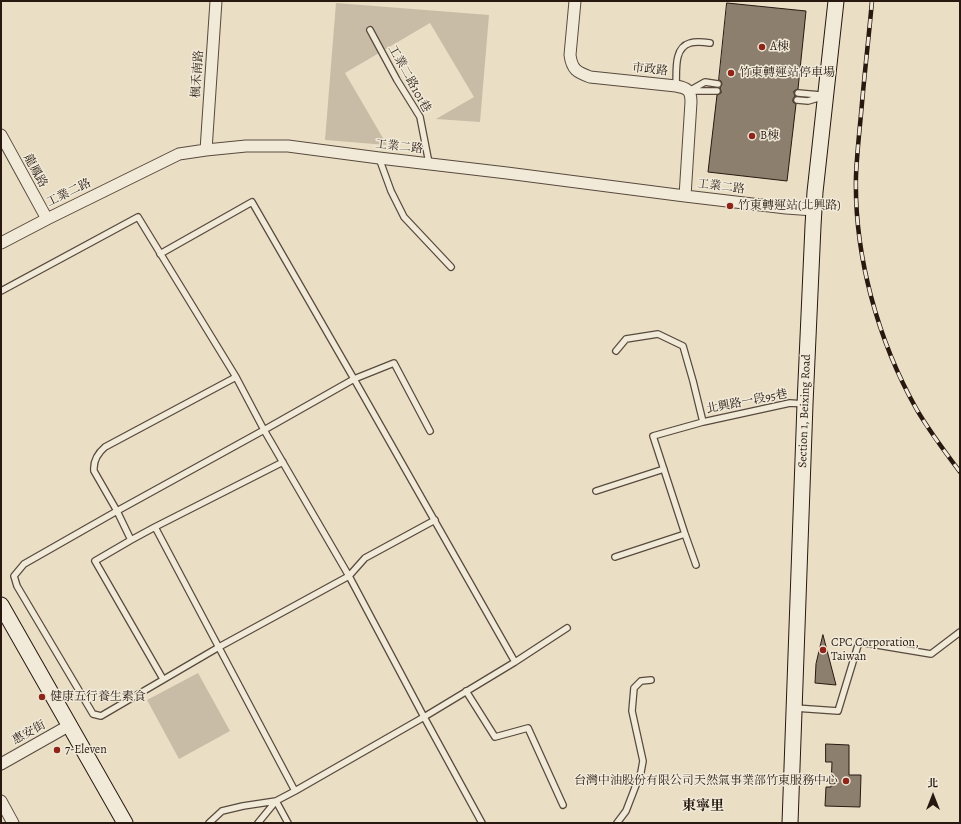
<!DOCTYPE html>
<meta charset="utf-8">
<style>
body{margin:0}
#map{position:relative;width:961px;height:824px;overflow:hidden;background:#eadec5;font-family:Alegreya,"Noto Serif TC",serif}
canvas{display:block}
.frame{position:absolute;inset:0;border:2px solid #281810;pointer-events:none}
.north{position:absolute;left:913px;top:776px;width:40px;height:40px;-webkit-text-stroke:3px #f1ead9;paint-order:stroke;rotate:0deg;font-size:11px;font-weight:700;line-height:16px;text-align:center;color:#281810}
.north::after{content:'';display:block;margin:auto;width:14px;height:18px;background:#281810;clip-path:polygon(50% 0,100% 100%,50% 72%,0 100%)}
</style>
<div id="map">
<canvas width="961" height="824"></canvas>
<div class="frame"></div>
<div class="north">北</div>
</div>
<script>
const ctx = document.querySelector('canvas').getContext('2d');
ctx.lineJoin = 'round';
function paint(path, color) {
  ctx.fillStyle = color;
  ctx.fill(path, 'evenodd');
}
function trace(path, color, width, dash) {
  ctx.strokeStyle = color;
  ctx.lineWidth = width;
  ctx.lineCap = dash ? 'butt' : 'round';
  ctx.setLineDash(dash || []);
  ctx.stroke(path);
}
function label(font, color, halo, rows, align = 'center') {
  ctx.font = font + ' Alegreya,"Noto Serif TC",serif';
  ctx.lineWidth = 3;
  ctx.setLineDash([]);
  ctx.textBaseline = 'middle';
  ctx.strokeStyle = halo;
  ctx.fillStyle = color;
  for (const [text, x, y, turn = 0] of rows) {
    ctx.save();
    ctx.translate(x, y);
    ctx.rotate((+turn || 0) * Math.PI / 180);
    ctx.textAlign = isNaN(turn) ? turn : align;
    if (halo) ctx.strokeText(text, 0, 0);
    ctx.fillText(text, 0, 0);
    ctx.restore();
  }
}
paint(new Path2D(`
 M336,3L489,15L480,122L436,119L474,97L430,23L345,73L387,145L325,140Z
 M198,673L230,731L179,759L147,700Z`), '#c9bca6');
const building = new Path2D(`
 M727,3L806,11L798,89L794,91V93L795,96L793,99V102L796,104L787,181L708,172L717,95L721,93V91L720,88L722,84L721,81L719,80Z
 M823,635L836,685L815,683L816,664Z
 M826,744L849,745V775H861L860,807L825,806L826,787H831L832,762H826Z`);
paint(building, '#8d7f6e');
trace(building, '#281810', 1);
const lane = new Path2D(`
 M370,30L397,80L420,117L429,163
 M676,86C677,72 673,48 690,43C696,41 704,42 710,43
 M689,91L705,82L718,84
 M691,91H717
 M798,93L821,95
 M797,100L808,101L825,96
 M379,158L391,191L404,217L451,267
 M160,254L252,202L354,379L515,662
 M1,291L138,217L236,377
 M616,351L626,339L658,334L683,346L693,381L703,422L790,403L805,404
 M430,431L394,363L354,379L264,430L117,511L24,564L14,576L17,586L93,714L101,716L219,647L349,576L365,558L435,520
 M596,491L664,469
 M155,527L131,540L95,561L163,679
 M131,540L117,511L94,471C93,461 98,453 105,447L236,377L264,430L349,576L424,717L482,823
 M615,557L685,534
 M696,565L685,534L653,436L703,422
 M466,691L495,737L528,728L563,805
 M795,708L838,711L859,642L931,654L960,632
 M295,791L424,717L515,662L567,628
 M276,801L288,823
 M209,823L222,811L243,806L276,801L295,791L155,527L283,462
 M258,823L276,801
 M617,823L626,811L641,772L643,761L632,711L634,688L641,681L651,680`);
const street = new Path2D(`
 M575,1L570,55C572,70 577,72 590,77L676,86C687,88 691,90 691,102L685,196
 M1,135L47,219
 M206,150L216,1
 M1,243L47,219L179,154L206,150L246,146H288L379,158L507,173L685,196L786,208L814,210
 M1,764L70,725
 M1,801L13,823`);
const secondary = new Path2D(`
 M1,605L125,823
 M790,823L805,404L813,226L815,192L836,1`);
trace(lane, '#584a3d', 8);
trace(street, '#584a3d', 13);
trace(secondary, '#281810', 17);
trace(lane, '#f1ead9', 5.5);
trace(street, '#f1ead9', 11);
trace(secondary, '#f1ead9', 15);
const rail = new Path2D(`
 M872,1C869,35 865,69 862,103C860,127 857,151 856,176C854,255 878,341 917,410C930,432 945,452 960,472`);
trace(rail, '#281810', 4.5);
trace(rail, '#f1ead9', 3, [9]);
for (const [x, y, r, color] of [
 [762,47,4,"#8f2418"],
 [731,73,4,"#8f2418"],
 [752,136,4,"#8f2418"],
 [730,206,4,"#8f2418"],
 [823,650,4,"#8f2418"],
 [42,697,4,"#8f2418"],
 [57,750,4,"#8f2418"],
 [846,781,4,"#8f2418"]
]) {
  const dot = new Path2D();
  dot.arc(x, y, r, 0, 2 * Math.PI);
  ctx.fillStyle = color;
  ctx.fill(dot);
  trace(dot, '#f1ead9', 1.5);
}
label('12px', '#281810', '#f1ead9', [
 ["A棟",770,47],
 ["竹東轉運站停車場",739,73],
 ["B棟",760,136],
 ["竹東轉運站(北興路)",738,206],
 ["CPC Corporation,",831,643],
 ["Taiwan",831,657],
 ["健康五行養生素食",50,697],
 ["7-Eleven",65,750],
 ["台灣中油股份有限公司天然氣事業部竹東服務中心",838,781,"right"]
], 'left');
label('12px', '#281810', '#f1ead9', [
 ["市政路",650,70,6],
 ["楓禾南路",198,74,-86],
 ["工業二路101巷",409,79,61],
 ["工業二路",399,147,6],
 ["龍鳳路",35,171,61],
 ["工業二路",721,187,7],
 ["工業二路",69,193,-26],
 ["北興路一段95巷",747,402,-11],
 ["Section 1, Beixing Road",805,411,-88],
 ["惠安街",29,733,-29]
]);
label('bold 14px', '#281810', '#f1ead9', [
 ["東寧里",703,807]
]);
</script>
